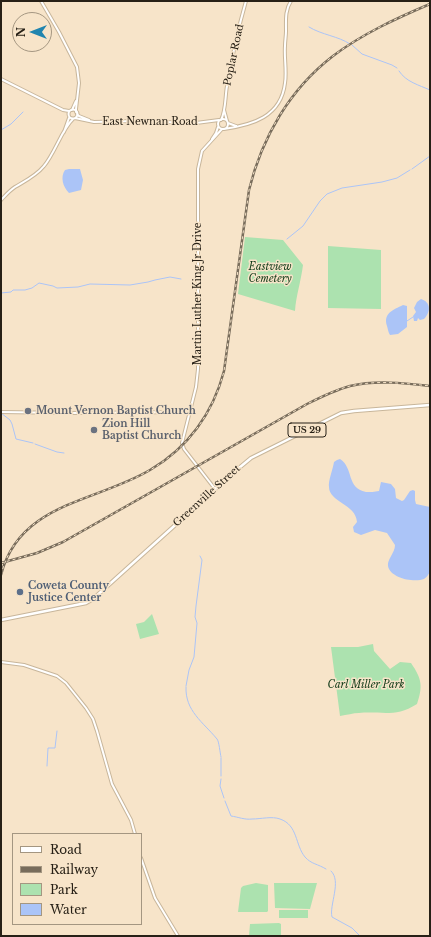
<!DOCTYPE html>
<style>
body{margin:0}
#map{position:relative;width:431px;height:937px;overflow:hidden;background:#f7e4c9;font-family:"Libre Baskerville",serif}
canvas{display:block}
.frame{position:absolute;inset:0;border:2px solid #272016;pointer-events:none}
.legend{position:absolute;left:12px;top:833px;width:130px;height:92px;box-sizing:border-box;background:#f7e4c9;border:1px solid #a49681;margin:0;padding:5px 7px;list-style:none;font-size:12px;color:#272016}
.legend li{display:flex;align-items:center;gap:8px;height:20px}
.legend b{width:20px;border:1px solid #a49681}
.north{position:absolute;left:12px;top:12px;width:40px;height:40px;box-sizing:border-box;background:#f7e4c9;border:1px solid #a49681;border-radius:50%;rotate:270deg;font-size:11px;font-weight:700;line-height:16px;text-align:center;color:#272016}
.north::after{content:'';display:block;margin:auto;width:14px;height:18px;background:#2185af;clip-path:polygon(50% 0,100% 100%,50% 72%,0 100%)}
</style>
<div id="map">
<canvas width="431" height="937"></canvas>
<div class="frame"></div>
<ul class="legend">
<li><b style="height:5px;background:#fff"></b>Road</li>
<li><b style="height:5px;background:#786c5b"></b>Railway</li>
<li><b style="height:11px;background:#ace2af"></b>Park</li>
<li><b style="height:11px;background:#abc4f7"></b>Water</li>
</ul>
<div class="north">N</div>
</div>
<script>
const ctx = document.querySelector('canvas').getContext('2d');
ctx.lineJoin = 'round';
function paint(path, color) {
  ctx.fillStyle = color;
  ctx.fill(path, 'evenodd');
}
function trace(path, color, width, dash) {
  ctx.strokeStyle = color;
  ctx.lineWidth = width;
  ctx.lineCap = dash ? 'butt' : 'round';
  ctx.setLineDash(dash || []);
  ctx.stroke(path);
}
function label(font, color, halo, rows, align = 'center') {
  ctx.font = font + ' "Libre Baskerville",serif';
  ctx.lineWidth = 3;
  ctx.setLineDash([]);
  ctx.textBaseline = 'middle';
  ctx.strokeStyle = halo;
  ctx.fillStyle = color;
  for (const [text, x, y, turn = 0] of rows) {
    ctx.save();
    ctx.translate(x, y);
    ctx.rotate((+turn || 0) * Math.PI / 180);
    ctx.textAlign = isNaN(turn) ? turn : align;
    if (halo) ctx.strokeText(text, 0, 0);
    ctx.fillText(text, 0, 0);
    ctx.restore();
  }
}
paint(new Path2D(`
 M245,237L283,240L303,265C301,281 296,296 295,311L238,294Z
 M328,246L381,250V309L328,308Z
 M152,614L159,634L140,639L136,624L144,622Z
 M373,644L374,651L390,669L400,662L411,663C422,679 423,686 417,704C395,718 382,711 359,713C353,713 347,715 340,716L331,647H358Z
 M256,883L268,885V911L267,912H238L241,888L243,886Z
 M274,883H317L310,909L275,908Z
 M279,910H308V918H279Z
 M279,923L281,924V936H249L250,924Z`), '#ace2af');
paint(new Path2D(`
 M69,169H80L83,180L81,190L69,193C63,187 60,177 65,170Z
 M421,299C431,302 431,312 424,319L420,320L418,318L417,321H414L413,316L416,312L414,308L417,302Z
 M403,305L407,306V327L398,334L390,335C388,332 388,329 387,326C383,313 393,310 403,305Z
 M340,459C354,468 346,488 366,492C371,492 374,492 379,491L381,482L391,484L395,489L396,498L402,501L404,500L410,491L413,490L415,491V500L416,504L430,507V572C428,575 427,577 424,579C414,583 390,578 388,566C387,559 395,553 395,545L387,533L375,530L361,535L354,532L353,527L357,522C356,504 329,502 329,487C328,481 333,469 334,462L337,460Z`), '#abc4f7');
trace(new Path2D(`
 M309,27C322,35 338,36 350,44
 M352,45L362,54L392,65L397,68
 M399,71C406,82 419,85 430,90
 M1,130L11,124L23,112
 M412,169L430,156
 M287,239L303,226L320,201L327,194L342,188L382,182L397,178L410,170
 M1,291V292
 M1,293L11,292L13,290H25L32,288L39,283L53,286L57,288L78,287L90,284L130,285L148,282L155,280L170,277L181,279
 M407,321L413,317
 M1,413L10,420L12,424L16,439L33,443
 M35,444L57,452L64,453
 M186,686L189,670L194,657L197,623L195,617L196,606L202,560L200,556
 M186,687C185,711 203,722 217,739C219,741 220,753 221,757
 M221,758V776
 M47,766L48,748H55L57,731
 M221,779L220,786L224,798
 M225,801L231,816C238,817 245,820 252,819C261,819 272,816 280,819C298,825 295,845 305,857C311,864 318,864 326,869
 M331,871C342,881 329,905 332,917L352,928L360,936`), '#abc4f7', 1);
const secondary = new Path2D(`
 M41,1L59,32L77,67L79,83L76,109V112
 M1,79L63,110L69,111
 M68.5 114a4.5 4.5 0 1 1 9 0a4.5 4.5 0 1 1-9 0Z
 M72,110L76,101
 M224,110L227,121
 M77,114L79,116L89,120
 M75,118L94,122L133,121L196,123L219,120
 M218 124a5 5 0 1 1 10 0a5 5 0 1 1-10 0Z
 M221,120C226,110 225,97 227,86C232,57 238,29 246,1
 M228,123L236,126
 M224,129C252,125 281,117 285,83C287,71 284,58 285,46C285,41 286,36 286,31C286,20 285,10 291,1
 M64,132L69,118
 M212,139L216,133L218,127
 M1,200C5,196 9,191 15,187C25,181 36,176 44,166C55,153 62,129 73,119
 M1,412L70,413L190,412
 M215,489L184,449L182,443L196,387L198,369V169L202,151L222,129
 M1,662L24,665L57,676L66,683L86,708L93,719L97,731L112,784L131,820L135,834
 M141,858L155,898L178,936`);
const primary = new Path2D(`
 M1,620L86,603L93,599L233,473L251,458L341,413L354,411L430,405`);
trace(secondary, '#c8b69b', 4);
trace(primary, '#c8b69b', 4.5);
trace(secondary, '#fff', 2);
trace(primary, '#fff', 2.5);
const rail = new Path2D(`
 M1,563L37,553L63,542L307,404C321,397 335,390 350,386C376,380 403,383 430,386
 M1,575C19,503 96,502 150,470C188,448 213,413 224,371L249,190C262,137 290,89 333,56C362,34 397,18 430,4`);
trace(rail, '#786c5b', 2.5);
trace(rail, '#f7e4c9', 1, [3]);
for (const [x, y, r, color] of [
 [28,411,4,"#6b7280"],
 [94,430,4,"#6b7280"],
 [20,592,4,"#5c6f8a"]
]) {
  const dot = new Path2D();
  dot.arc(x, y, r, 0, 2 * Math.PI);
  ctx.fillStyle = color;
  ctx.fill(dot);
  trace(dot, '#f7e4c9', 1.5);
}
for (const [x, y, w] of [
 [307,430,38]
]) {
  const box = new Path2D();
  box.roundRect(x - w / 2, y - 7, w, 14, 3);
  ctx.fillStyle = '#f7e4c9';
  ctx.fill(box);
  trace(box, '#272016', 1);
}
label('bold 9px', '#272016', null, [
 ["US 29",307,430]
]);
label('10px', '#272016', '#f7e4c9', [
 ["Poplar Road",234,55,-78],
 ["East Newnan Road",150,122],
 ["Martin Luther King Jr Drive",198,294,-90],
 ["Greenville Street",207,496,-42]
]);
label('italic 10px', '#0e3815', '#f7e4c9', [
 ["Eastview",270,267],
 ["Cemetery",270,279],
 ["Carl Miller Park",366,685]
]);
label('bold 10px', '#5b616d', '#f7e4c9', [
 ["Mount Vernon Baptist Church",36,411],
 ["Zion Hill",102,424],
 ["Baptist Church",102,436]
], 'left');
label('bold 10px', '#4e5e75', '#f7e4c9', [
 ["Coweta County",28,586],
 ["Justice Center",28,598]
], 'left');
</script>
